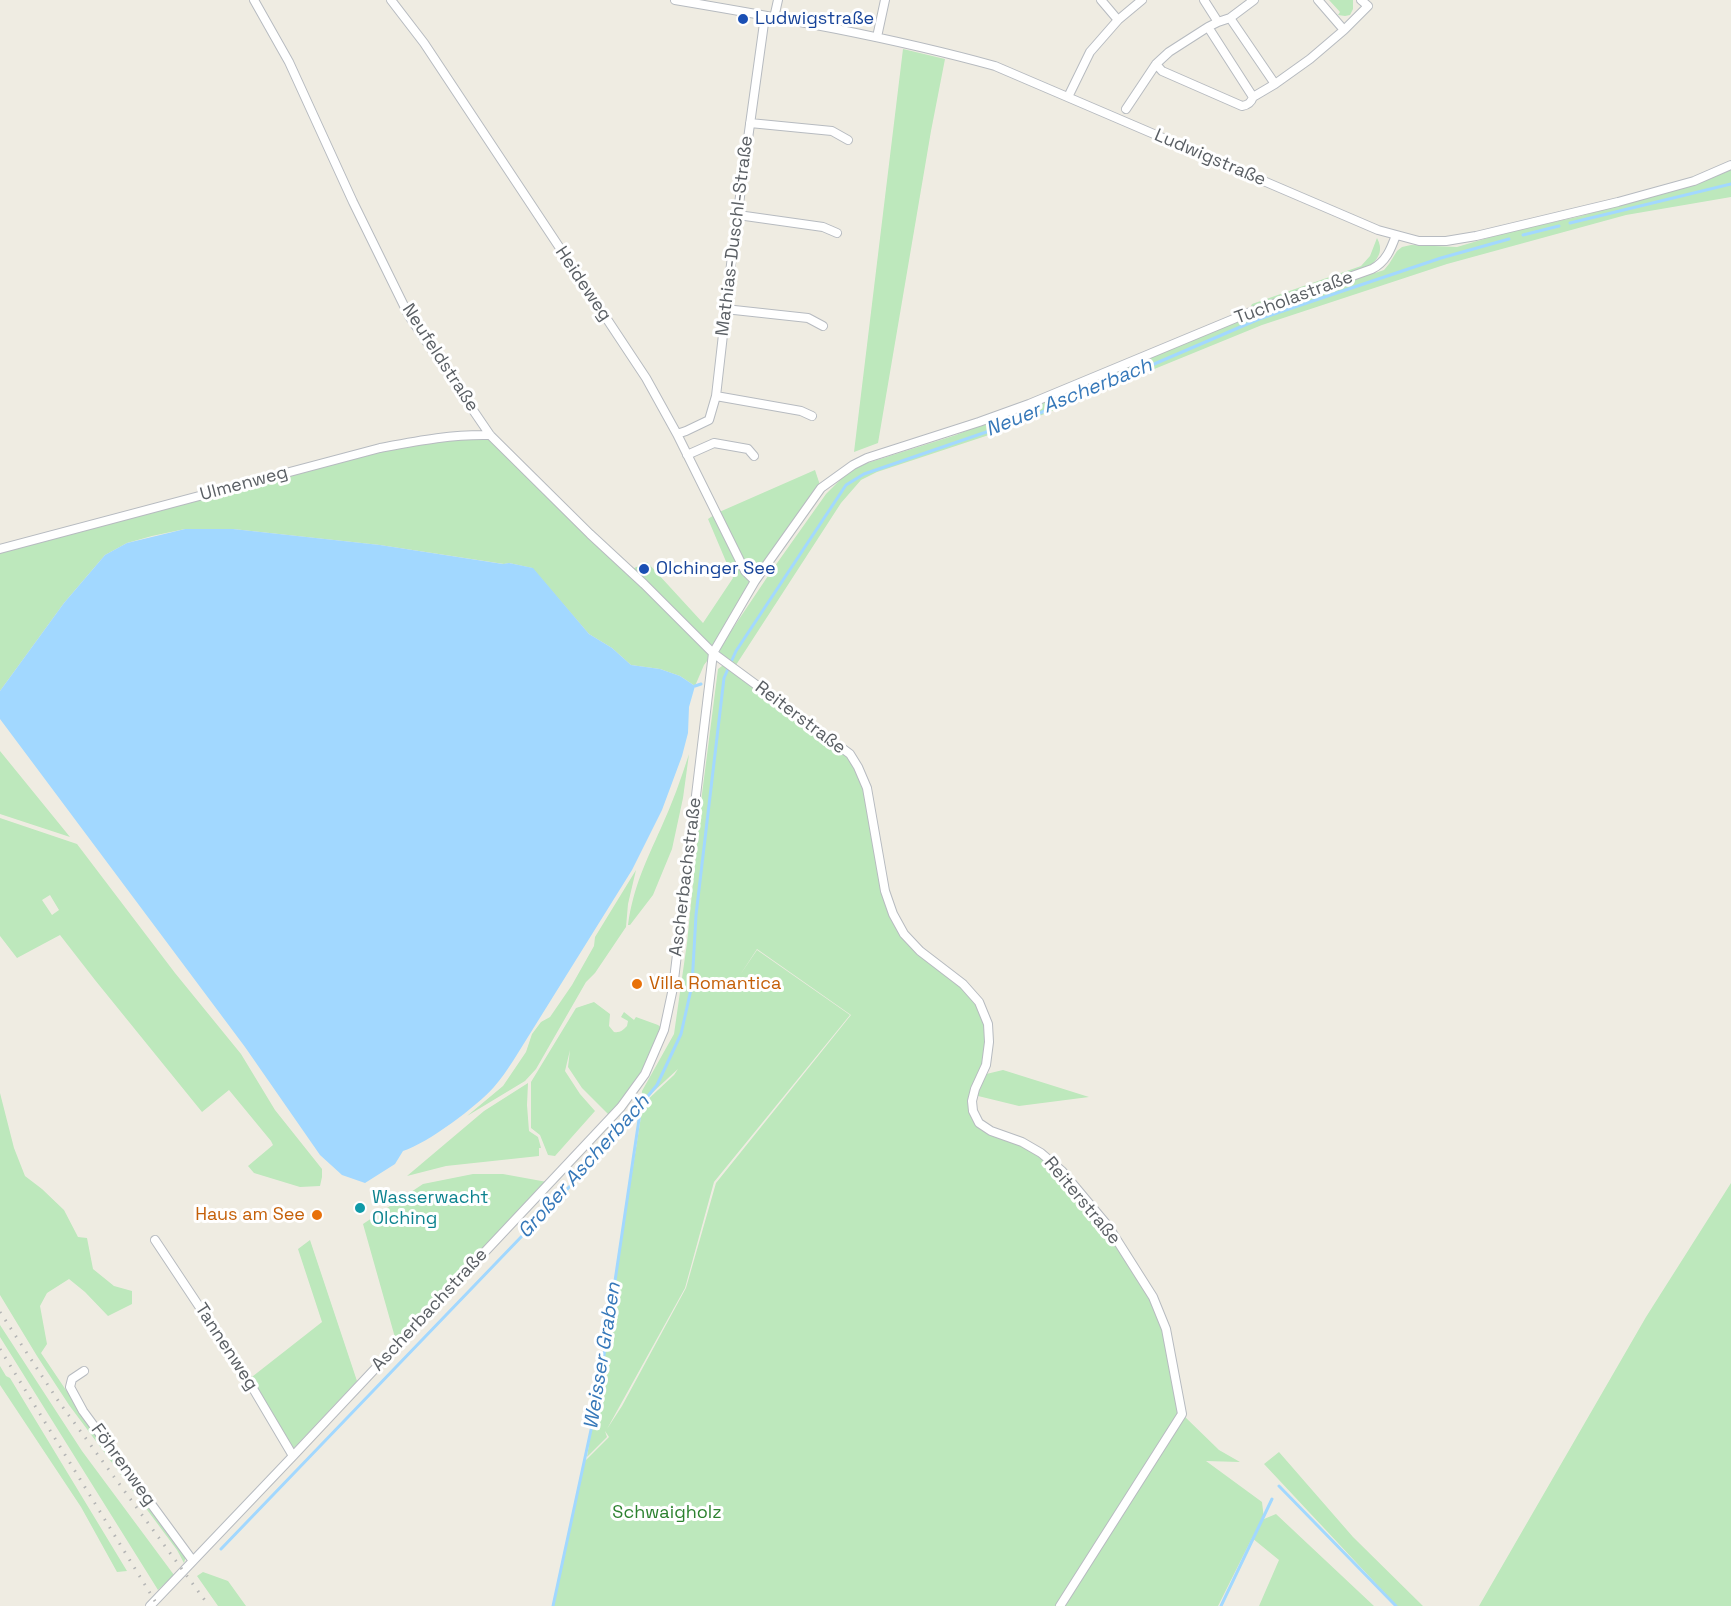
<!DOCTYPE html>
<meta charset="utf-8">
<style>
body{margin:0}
canvas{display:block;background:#efece2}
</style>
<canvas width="1731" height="1606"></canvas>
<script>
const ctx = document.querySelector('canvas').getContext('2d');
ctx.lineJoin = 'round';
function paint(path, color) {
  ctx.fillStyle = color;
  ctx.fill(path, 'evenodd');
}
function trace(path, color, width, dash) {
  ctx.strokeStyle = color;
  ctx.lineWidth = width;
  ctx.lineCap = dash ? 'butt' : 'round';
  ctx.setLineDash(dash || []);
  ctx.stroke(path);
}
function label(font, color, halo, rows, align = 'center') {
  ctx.font = font + ' "Space Grotesk",sans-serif';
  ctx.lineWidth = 6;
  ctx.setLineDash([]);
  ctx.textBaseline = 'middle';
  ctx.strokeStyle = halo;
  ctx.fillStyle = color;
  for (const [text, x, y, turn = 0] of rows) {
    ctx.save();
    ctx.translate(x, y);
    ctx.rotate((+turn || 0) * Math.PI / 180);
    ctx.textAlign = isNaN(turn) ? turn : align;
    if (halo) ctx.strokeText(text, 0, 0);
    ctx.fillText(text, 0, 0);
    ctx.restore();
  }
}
paint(new Path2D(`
 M1329,0H1353V9L1350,15L1345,16L1338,15L1340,12Z
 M903,49L945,59L931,131L878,443L854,452Z
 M1731,170V197L1626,215L1447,264L1262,325L1010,428L877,472L861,480L841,503L736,665L720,654L719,649L770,573L826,494L843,477L858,466L956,435L1281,304L1384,270L1389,264L1397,251L1402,247L1411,245L1457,247L1508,232L1577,217L1700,183Z
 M1377,238C1383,249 1380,257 1371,265L1253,307L1251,306L1252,304L1361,266L1370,256Z
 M490,435L630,570L647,562L703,623L733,578L708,519L717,513L815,470L821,488L755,581L713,653L704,665L695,686L680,676L660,669L631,665L612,648L589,634L532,568L509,563L504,564L380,545L233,529H185L152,536L127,543L105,555L64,603L0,691V549L380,448Z
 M726,663L850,754L858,767L885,891L904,934L961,984L978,1004L989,1042L982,1075L1003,1070L1089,1097L1019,1106L974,1095L979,1123L1041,1153L1108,1226L1153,1297L1166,1329L1182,1414L1219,1450L1240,1462L1206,1461L1262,1502L1264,1519L1276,1514L1374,1606H1259L1279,1560L1252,1538L1218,1606H553L584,1462L609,1437L605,1431L607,1437L587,1457L643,1104L674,1075L678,1069L641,1103L642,1091L674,1034L687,943L702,794L718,669ZM757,949L851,1015L716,1183L686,1288L622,1406L607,1429L685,1288L714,1182L850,1015L757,950L740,975Z
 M0,751L70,837L0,814Z
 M689,754L683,798L672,849L653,895L630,925H628C633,888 646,861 661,828C672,804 681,779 689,754Z
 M0,818L77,844L175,973L241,1054L275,1110L322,1169V1177L320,1186L300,1187L254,1173L248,1166L273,1145L271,1141L229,1090L202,1112L95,980L60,935L17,958L0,936ZM50,895L59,910L52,915L42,900Z
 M636,870L628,904L626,927L595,973L586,982L536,1069L525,1081L467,1116L503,1086L526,1052L532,1034L541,1022L550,1017L572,985L594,946L595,937Z
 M594,1002L610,1014L609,1026L614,1032C620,1033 623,1030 627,1026L628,1021L621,1017L624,1012L634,1020L636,1017L658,1025L664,1030L645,1074L611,1117L582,1088L568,1067L570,1050L565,1071L580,1094L595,1111L555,1156L548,1155L540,1135L531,1128V1082L576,1008Z
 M528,1083L527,1105L529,1131L538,1137L541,1148H539V1156L446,1166L407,1176L484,1111Z
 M0,1093L14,1148L25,1176L42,1189L64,1210L78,1237L87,1238L93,1269L114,1286L132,1291V1304L108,1316L85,1292L69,1279L47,1293L40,1306L47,1344L41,1353L74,1402L186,1556L184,1563L177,1550L69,1405L37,1356L0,1295Z
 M473,1174H503L547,1182L396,1341L363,1224L423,1184Z
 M1731,1183V1606H1479L1646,1317Z
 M310,1240L357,1381L292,1450L248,1380L322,1322L298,1249Z
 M0,1325L82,1451L174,1575L158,1590L0,1337Z
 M0,1366L6,1376L10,1378L127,1571L117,1572L81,1507L0,1385Z
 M1279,1452L1353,1537L1423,1606H1397L1264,1464Z
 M203,1572L228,1581L246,1606H218L197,1576Z`), '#bde8bc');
paint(new Path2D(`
 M185,529H233L380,545L503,564L509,563L533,568L589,634L612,648L631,665L660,669L680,676L695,686L689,707L688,733L682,756L662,810L632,870L513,1061C507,1070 501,1079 494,1087C476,1107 428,1143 403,1151L395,1164L365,1183L342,1175L320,1155L245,1047L0,719V691L64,603L105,555L127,543Z`), '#a2d8ff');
trace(new Path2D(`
 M1570,223L1731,184
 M1523,235L1559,226
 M695,686L701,684
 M1279,1486L1396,1606
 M221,1549L598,1157L657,1085L681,1034L692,985L696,915L724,678L736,651L846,485L864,474L1033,416L1259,319L1441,258L1509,239
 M553,1606L597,1402L641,1106
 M1221,1606L1272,1499`), '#a2d8ff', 3);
const street = new Path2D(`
 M254,0L289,62L353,202L409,316L490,435L590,534L644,584L713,653L850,754L858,767L867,788L885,891L893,914L904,934L920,951L963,984L979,1002L988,1024L989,1042L986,1065L975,1089L972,1101L973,1111L979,1123L991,1131L1022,1142L1041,1153L1062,1171L1108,1226L1153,1297L1166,1329L1182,1414L1060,1606
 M391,0L424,43L646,378L677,434L745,571L755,581
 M675,0C782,18 890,37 995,66L1378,230L1419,241H1446L1476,236L1618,202L1694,181L1731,165
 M1101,0L1118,20
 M774,18L778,0
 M1230,18L1254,0
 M1218,22L1230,18L1275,84L1253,97
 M1344,30L1368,6L1361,0
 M877,37L885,0
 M1156,64L1162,71L1242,106C1248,105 1251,103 1253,97L1208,27L1218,22L1204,0
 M1275,84L1310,59L1344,30L1318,0
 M1068,97L1090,52L1118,20L1142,0
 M1126,109L1156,64L1169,52L1208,27
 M750,123L832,131L848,140
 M738,215L823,227L837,233
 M725,309L808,318L823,326
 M716,396L801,411L812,416
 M677,434L686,431L709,420L716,396L733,247L765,16
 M687,455L714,443L748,449L754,456
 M0,549L380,448C417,441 452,434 490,435
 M155,1240L248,1380L293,1456
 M84,1371L72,1379L70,1387L83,1411L193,1561
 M150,1606L293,1456L621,1107L645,1074L664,1030L673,988L713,653L755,581L821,488L853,465L867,458L979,422L1029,404L1248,313L1372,269C1386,262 1391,249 1396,235`);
trace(street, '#b7bbc0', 10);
trace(street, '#fff', 8);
trace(new Path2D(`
 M0,1312L59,1402L209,1606
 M0,1349L158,1606`), '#b4b5b5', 3, [1.5, 8]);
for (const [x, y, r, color] of [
 [743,19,6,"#1a4fb4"],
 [644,569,6,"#1a4fb4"],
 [637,984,6,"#e8710a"],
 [360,1208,6,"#0f9aa8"],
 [317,1215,6,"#e8710a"]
]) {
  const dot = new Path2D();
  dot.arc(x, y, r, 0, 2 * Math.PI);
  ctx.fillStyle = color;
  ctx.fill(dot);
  trace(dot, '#fff', 2);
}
label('18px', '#164399', '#fff', [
 ["Ludwigstraße",755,19],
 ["Olchinger See",656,569]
], 'left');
label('18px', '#5a5f64', '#fff', [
 ["Ludwigstraße",1210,158,23],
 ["Mathias-Duschl-Straße",735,236,-83],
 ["Heideweg",583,284,56],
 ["Tucholastraße",1294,298,-20],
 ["Neufeldstraße",440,358,57],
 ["Ulmenweg",244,484,-15],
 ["Reiterstraße",800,718,37],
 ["Ascherbachstraße",686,877,-83],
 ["Reiterstraße",1082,1201,50],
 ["Ascherbachstraße",430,1310,-47],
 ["Tannenweg",226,1347,57],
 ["Föhrenweg",123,1465,54]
]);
label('18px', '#c56008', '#fff', [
 ["Villa Romantica",649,984],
 ["Haus am See",305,1215,"right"]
], 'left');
label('18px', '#0d838f', '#fff', [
 ["Wasserwacht",372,1198],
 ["Olching",372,1219]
], 'left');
label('18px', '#2d8230', '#fff', [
 ["Schwaigholz",667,1513]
]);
label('italic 20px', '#3678b9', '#fff', [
 ["Neuer Ascherbach",1069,398,-22],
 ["Großer Ascherbach",584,1167,-48],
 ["Weisser Graben",603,1356,-81]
]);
</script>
